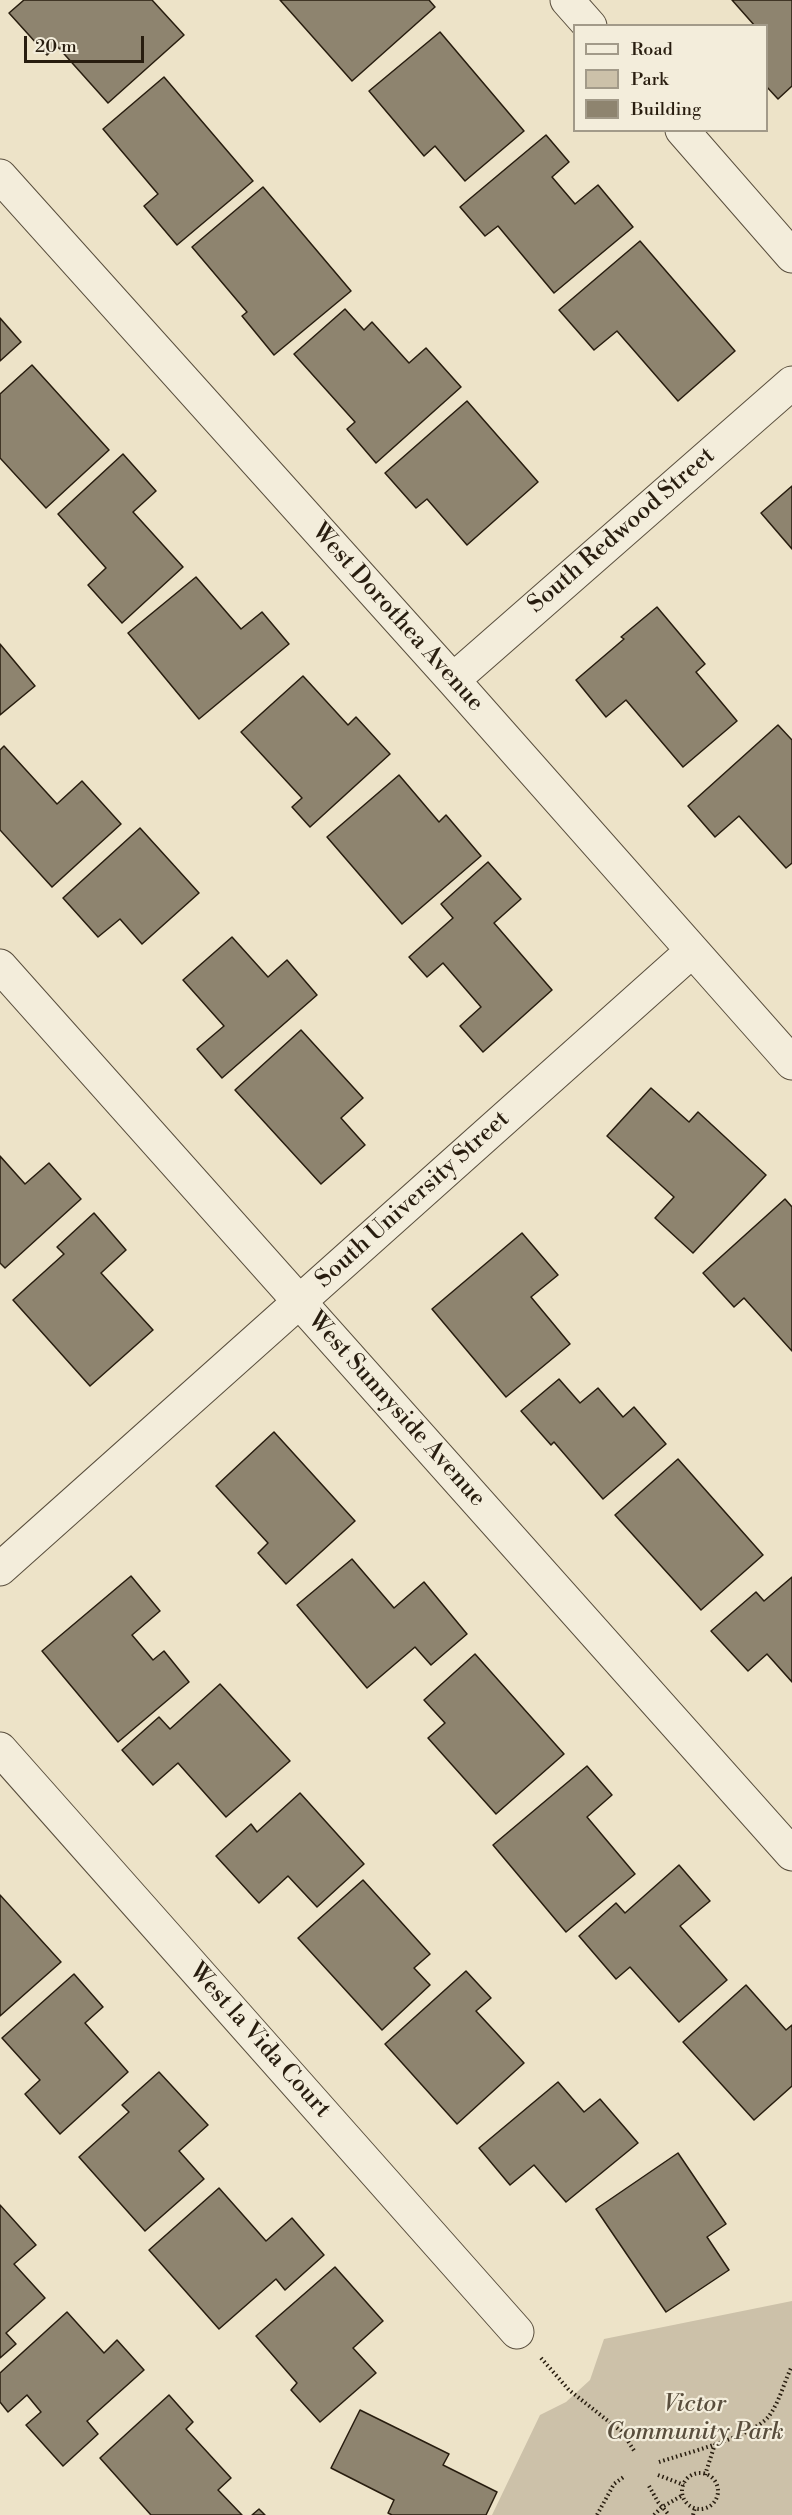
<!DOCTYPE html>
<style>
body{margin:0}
#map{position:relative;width:792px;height:2515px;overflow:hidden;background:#ede3c8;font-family:"Libre Bodoni",serif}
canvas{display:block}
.legend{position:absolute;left:573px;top:24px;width:195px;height:108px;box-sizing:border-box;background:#f3eddb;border:2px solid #a29a89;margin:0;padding:8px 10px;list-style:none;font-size:18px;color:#281d0f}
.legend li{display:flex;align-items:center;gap:12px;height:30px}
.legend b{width:30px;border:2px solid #a29a89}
.scale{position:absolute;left:24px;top:36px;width:120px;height:27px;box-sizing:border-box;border:3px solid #281d0f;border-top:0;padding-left:8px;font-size:18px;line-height:21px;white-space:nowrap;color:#281d0f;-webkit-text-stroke:4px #f3eddb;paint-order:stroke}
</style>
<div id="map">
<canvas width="792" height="2515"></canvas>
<ul class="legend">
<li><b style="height:8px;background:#f3eddb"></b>Road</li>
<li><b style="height:16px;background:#ccc1a9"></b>Park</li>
<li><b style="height:16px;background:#8e846f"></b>Building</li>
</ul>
<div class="scale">20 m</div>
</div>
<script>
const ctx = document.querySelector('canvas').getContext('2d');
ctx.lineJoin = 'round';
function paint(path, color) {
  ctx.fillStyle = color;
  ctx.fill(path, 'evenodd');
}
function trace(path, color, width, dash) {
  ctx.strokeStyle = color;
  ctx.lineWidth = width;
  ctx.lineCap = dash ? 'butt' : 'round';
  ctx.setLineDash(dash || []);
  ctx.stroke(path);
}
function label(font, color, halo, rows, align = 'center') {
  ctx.font = font + ' "Libre Bodoni",serif';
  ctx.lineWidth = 4.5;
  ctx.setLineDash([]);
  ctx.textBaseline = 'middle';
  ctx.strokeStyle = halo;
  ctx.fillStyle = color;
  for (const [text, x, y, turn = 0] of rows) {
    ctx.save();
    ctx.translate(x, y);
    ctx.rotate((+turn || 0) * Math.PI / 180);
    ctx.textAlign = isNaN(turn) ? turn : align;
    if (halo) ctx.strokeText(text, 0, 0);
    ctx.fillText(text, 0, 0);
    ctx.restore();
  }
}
paint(new Path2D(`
 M792,2301V2515H492L540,2415L566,2402L590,2380L604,2339Z`), '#ccc1a9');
const building = new Path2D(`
 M24,0H152L184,35L108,103L57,46L47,55L9,13Z
 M280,0H429L435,7L352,81Z
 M732,0H792V86L778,99L766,86V26H755Z
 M440,32L524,131L465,181L435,146L424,156L369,91Z
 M164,77L253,181L177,245L144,206L158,194L103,129Z
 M546,135L569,162L552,177L575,204L598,185L633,227L554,293L498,226L485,236L460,207Z
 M263,187L351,291L274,355L242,316L247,312L192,247Z
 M640,241L735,351L678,401L617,331L594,350L559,310Z
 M345,309L364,330L372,322L409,363L426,348L461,387L376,463L347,429L355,422L294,354Z
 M0,318L21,342L0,361Z
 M32,365L109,450L46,508L0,458V394Z
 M467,401L538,482L467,545L427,499L416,508L385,473Z
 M123,454L156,491L133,512L183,567L122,623L88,585L106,568L58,514Z
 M792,486V549L761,513Z
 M196,577L241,629L262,612L289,644L199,719L128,633Z
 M657,607L705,664L696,672L737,721L683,767L626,700L606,717L576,680L624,639L621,637Z
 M0,644L35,686L0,715Z
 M303,676L348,725L356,717L390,754L310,827L292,807L302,798L241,732Z
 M778,725L792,740V863L786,868L739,816L715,837L688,806Z
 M4,746L57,804L82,781L121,824L52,887L0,830V750Z
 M399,775L439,822L446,815L481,856L402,924L327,837Z
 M140,828L199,893L142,944L120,919L98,937L63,898Z
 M488,862L521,899L494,923L552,990L483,1052L460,1026L481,1007L443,963L427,977L409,957L453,918L441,904Z
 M232,937L268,977L287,960L317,995L222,1078L197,1049L224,1026L183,980Z
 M301,1030L363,1098L341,1118L365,1145L321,1184L235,1090Z
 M651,1088L689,1122L698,1112L766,1175L693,1253L655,1218L674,1197L607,1136Z
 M0,1156L25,1184L49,1163L81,1199L5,1268L0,1263Z
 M785,1199L792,1207V1351L744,1298L734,1307L703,1273Z
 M94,1213L126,1250L101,1273L153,1330L90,1386L13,1300L64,1254L57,1247Z
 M522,1233L558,1275L531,1297L570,1344L506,1397L432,1309Z
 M559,1379L580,1403L598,1388L623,1417L634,1407L666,1444L603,1499L554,1442L551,1445L521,1411Z
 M274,1432L355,1521L286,1584L258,1553L268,1543L216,1486Z
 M678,1459L763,1555L701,1610L615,1515Z
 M352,1559L394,1608L424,1582L467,1634L431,1665L415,1647L367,1688L297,1605Z
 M131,1576L160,1611L132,1635L153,1660L164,1651L189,1682L118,1742L42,1651Z
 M792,1577V1682L767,1654L748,1671L711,1631L756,1592L764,1601Z
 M475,1654L564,1754L496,1814L428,1738L445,1723L424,1700Z
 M220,1684L290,1761L226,1817L178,1763L153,1785L122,1750L159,1717L170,1729Z
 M587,1766L612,1795L587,1817L635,1874L566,1932L493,1845Z
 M300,1793L364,1864L317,1907L288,1876L259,1903L216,1856L251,1824L257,1832Z
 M679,1865L710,1901L680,1926L727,1980L679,2022L630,1967L616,1979L579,1936L616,1903L625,1913Z
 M363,1880L430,1954L414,1968L430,1985L382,2030L298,1938Z
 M0,1895L61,1962L0,2016Z
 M466,1971L491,1998L476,2011L524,2063L457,2124L385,2044Z
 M74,1974L103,2007L85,2023L128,2072L60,2134L25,2094L40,2080L2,2038Z
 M746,1985L786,2030L792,2025V2086L754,2120L683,2042Z
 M159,2072L208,2125L179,2151L204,2179L145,2231L79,2157L129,2112L122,2105Z
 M558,2082L584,2112L600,2099L638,2143L566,2202L534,2165L510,2185L479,2148Z
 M678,2153L726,2224L707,2237L729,2270L666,2312L596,2209Z
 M219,2188L266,2241L292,2218L324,2255L285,2290L276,2279L219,2329L149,2250Z
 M0,2205L36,2245L14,2264L45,2298L6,2333L16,2344L0,2358Z
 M335,2267L383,2321L353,2348L376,2373L320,2422L291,2390L297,2383L256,2336Z
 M67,2312L104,2353L117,2340L144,2370L87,2421L98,2434L63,2466L26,2425L41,2412L27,2395L8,2412L0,2402V2373Z
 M169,2395L193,2422L186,2429L231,2478L218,2490L242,2515H151L100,2458Z
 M360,2410L449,2454L443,2465L497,2492L486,2515H392L388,2513L394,2500L331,2468Z
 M259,2509L265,2515H252Z`);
paint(building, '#8e846f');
trace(building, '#281d0f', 1.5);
const minor = new Path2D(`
 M567,0L590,26
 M682,130L792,256
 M0,176L453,680L792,1063
 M453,680L792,383
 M0,966L792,1854
 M0,1569L692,951
 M0,1749L517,2332`);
trace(minor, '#594e3d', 35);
trace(new Path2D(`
 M541,2358L569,2390L622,2432L635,2452
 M659,2462C686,2453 752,2437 769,2416C780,2401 784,2382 792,2366
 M682 2491a18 18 0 1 1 36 0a18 18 0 1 1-36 0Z
 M658,2475L684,2485
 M705,2475L715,2444
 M649,2486L658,2502L669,2515
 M597,2515L614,2484L625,2476
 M654,2515L662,2507L683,2495
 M693,2515L695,2508`), '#281d0f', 4, [1.5, 3]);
trace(minor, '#f3eddb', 33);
label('24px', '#281d0f', '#f3eddb', [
 ["South Redwood Street",622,531,-41],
 ["West Dorothea Avenue",397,618,48],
 ["South University Street",413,1200,-42],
 ["West Sunnyside Avenue",396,1410,48],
 ["West la Vida Court",259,2041,48]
]);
label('italic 24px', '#594e3d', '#f3eddb', [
 ["Victor",695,2405],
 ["Community Park",695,2433]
]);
</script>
